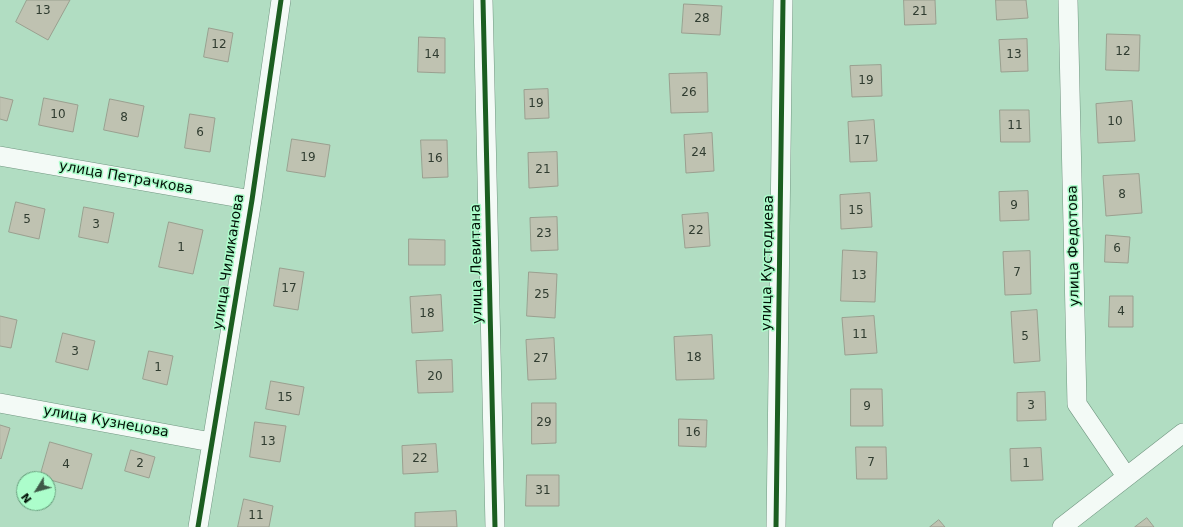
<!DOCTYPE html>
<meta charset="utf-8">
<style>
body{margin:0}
#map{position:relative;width:1183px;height:527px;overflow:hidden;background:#b1ddc2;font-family:"DejaVu Sans",sans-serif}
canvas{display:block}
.north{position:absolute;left:16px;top:471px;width:40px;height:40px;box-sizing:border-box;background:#acfdcb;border:1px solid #679e7c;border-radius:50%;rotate:233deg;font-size:11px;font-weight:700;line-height:16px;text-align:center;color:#001005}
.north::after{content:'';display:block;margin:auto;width:14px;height:18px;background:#3e5847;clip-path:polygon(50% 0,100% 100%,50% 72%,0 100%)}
</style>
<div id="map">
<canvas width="1183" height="527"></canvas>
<div class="north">N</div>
</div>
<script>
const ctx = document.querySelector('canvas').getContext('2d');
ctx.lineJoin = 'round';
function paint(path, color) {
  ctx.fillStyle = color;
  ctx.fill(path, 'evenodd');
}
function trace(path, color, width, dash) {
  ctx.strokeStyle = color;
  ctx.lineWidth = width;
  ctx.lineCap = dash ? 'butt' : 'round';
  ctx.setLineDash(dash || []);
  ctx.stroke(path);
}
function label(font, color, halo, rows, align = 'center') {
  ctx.font = font + ' "DejaVu Sans",sans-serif';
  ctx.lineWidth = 3;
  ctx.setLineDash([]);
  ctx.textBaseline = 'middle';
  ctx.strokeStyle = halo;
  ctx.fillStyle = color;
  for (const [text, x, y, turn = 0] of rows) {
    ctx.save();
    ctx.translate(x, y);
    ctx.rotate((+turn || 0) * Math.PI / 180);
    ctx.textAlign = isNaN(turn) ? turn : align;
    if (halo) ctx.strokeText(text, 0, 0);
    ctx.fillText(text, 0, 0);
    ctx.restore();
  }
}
const building = new Path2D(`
 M27,0H70L48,40L16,22Z
 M904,0H935L936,24L905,25Z
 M996,0H1026L1028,18L997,20Z
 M684,4L722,6L720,35L682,33Z
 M209,28L233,33L228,62L204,57Z
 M1107,34L1140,35L1139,71L1106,70Z
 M419,37L445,38V73L418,72Z
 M1027,39L1028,71L1001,72L999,40Z
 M881,65L882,96L852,97L850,66Z
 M707,73L708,112L671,113L669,74Z
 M548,89L549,118L525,119L524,90Z
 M0,97L13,100L7,121L0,119Z
 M44,98L78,105L73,132L39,125Z
 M110,99L144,106L138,137L104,130Z
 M1132,101L1135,141L1098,143L1096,104Z
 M1000,110H1029L1030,142H1001Z
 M190,114L215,118L210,152L185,148Z
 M874,120L877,161L850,162L848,122Z
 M712,133L714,171L686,173L684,135Z
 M292,139L330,145L325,177L287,171Z
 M421,140H447L448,177L423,178Z
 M557,152L558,186L529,188L528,153Z
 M1139,174L1142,213L1106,216L1103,176Z
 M1028,191L1029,220L1000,221L999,192Z
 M870,193L872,227L841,229L840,195Z
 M16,202L45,209L39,239L9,232Z
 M84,207L114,213L108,243L79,237Z
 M708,213L710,246L685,248L682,215Z
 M557,217L558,250L531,251L530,218Z
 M169,222L203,230L193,274L159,267Z
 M1106,235L1130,237L1128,263L1105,262Z
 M409,239L445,240V265H409Z
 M843,250L877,252L875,302L841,301Z
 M1030,251L1031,294L1005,295L1003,252Z
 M280,268L304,272L298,310L274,306Z
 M529,272L557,274L555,318L527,316Z
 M441,295L443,331L412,333L410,297Z
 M1110,296H1133V327H1109Z
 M1037,310L1040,361L1014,363L1011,312Z
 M0,316L17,320L11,348L0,346Z
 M874,316L877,353L845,355L842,318Z
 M63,333L95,341L88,370L56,362Z
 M712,335L714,379L676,380L674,337Z
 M554,338L556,379L528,380L526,340Z
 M149,351L173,356L167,385L143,379Z
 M452,360L453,392L418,393L416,361Z
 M271,381L304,387L299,415L266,409Z
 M851,389H882L883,426H851Z
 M1045,392L1046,420L1017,421V393Z
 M532,403H556V443L532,444Z
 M679,419L707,420L706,447L679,446Z
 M255,422L286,426L280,462L250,457Z
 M0,425L10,428L1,459L0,458Z
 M50,442L92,454L82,489L40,477Z
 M436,444L438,472L403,474L402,446Z
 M856,447H886L887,479H857Z
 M1041,448L1043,480L1011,481L1010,449Z
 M131,450L155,457L149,478L125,471Z
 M527,475H559V506H526Z
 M244,499L273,506L269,527H238Z
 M456,511L457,527H415V513Z
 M1147,518L1154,527H1135Z
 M939,520L945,527H930Z`);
paint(building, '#bfc2b1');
trace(building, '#9a9f8f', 1);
const minor = new Path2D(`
 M483,0L495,527
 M1068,0L1077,404L1126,476
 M0,156L252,200
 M0,403L211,442
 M198,527L252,200L281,0
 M776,527L783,0
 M1062,527L1183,433`);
trace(minor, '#719681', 20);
trace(minor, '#f3faf6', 19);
trace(new Path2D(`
 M483,0L495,527
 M198,527L252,200L281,0
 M776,527L783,0`), '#1b5e20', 5);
label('12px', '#303c30', null, [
 ["13",43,11],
 ["21",920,12],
 ["28",702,19],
 ["12",219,45],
 ["12",1123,52],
 ["14",432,55],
 ["13",1014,55],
 ["19",866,81],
 ["26",689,93],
 ["19",536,104],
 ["10",58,115],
 ["8",124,118],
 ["10",1115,122],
 ["11",1015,126],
 ["6",200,133],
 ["17",862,141],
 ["24",699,153],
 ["19",308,158],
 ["16",435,159],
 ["21",543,170],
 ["8",1122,195],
 ["9",1014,206],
 ["15",856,211],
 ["5",27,220],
 ["3",96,225],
 ["22",696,231],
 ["23",544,234],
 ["1",181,248],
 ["6",1117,249],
 ["7",1017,273],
 ["13",859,276],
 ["17",289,289],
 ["25",542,295],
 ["4",1121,312],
 ["18",427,314],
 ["11",860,335],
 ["5",1025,337],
 ["3",75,352],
 ["18",694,358],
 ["27",541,359],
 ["1",158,368],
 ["20",435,377],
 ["15",285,398],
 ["3",1031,406],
 ["9",867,407],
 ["29",544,423],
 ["16",693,433],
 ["13",268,442],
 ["22",420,459],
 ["7",871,463],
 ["2",140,464],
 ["1",1026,464],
 ["4",66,465],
 ["31",543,491],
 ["11",256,516]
]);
label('14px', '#001005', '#acfdcb', [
 ["улица Петрачкова",126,178,10],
 ["улица Федотова",1074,246,-91],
 ["улица Чиликанова",229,262,-81],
 ["улица Кустодиева",768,263,-89],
 ["улица Левитана",477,264,-91],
 ["улица Кузнецова",106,422,10]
]);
</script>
